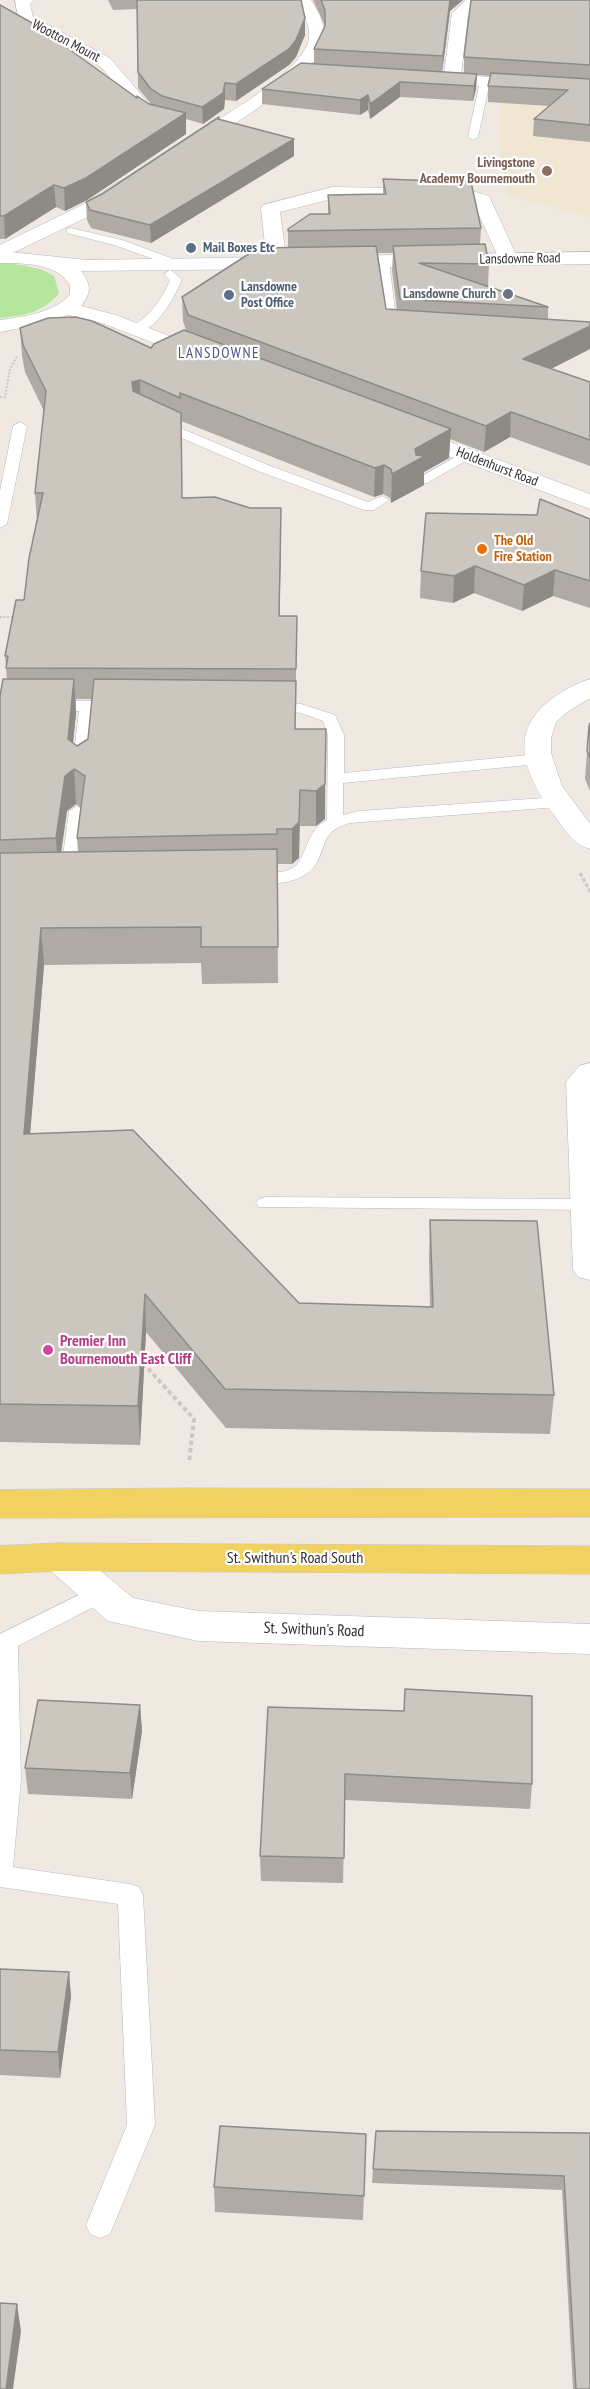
<!DOCTYPE html>
<style>
body{margin:0}
canvas{display:block;background:#efe9e1}
</style>
<canvas width="590" height="2389"></canvas>
<script>
const ctx = document.querySelector('canvas').getContext('2d');
ctx.lineJoin = 'round';
function paint(path, color) {
  ctx.fillStyle = color;
  ctx.fill(path, 'evenodd');
}
function trace(path, color, width, dash) {
  ctx.strokeStyle = color;
  ctx.lineWidth = width;
  ctx.lineCap = dash ? 'butt' : 'round';
  ctx.setLineDash(dash || []);
  ctx.stroke(path);
}
function label(font, color, halo, rows, align = 'center') {
  ctx.font = font + ' "PT Sans Narrow",sans-serif';
  ctx.lineWidth = 4.5;
  ctx.setLineDash([]);
  ctx.textBaseline = 'middle';
  ctx.strokeStyle = halo;
  ctx.fillStyle = color;
  for (const [text, x, y, turn = 0] of rows) {
    ctx.save();
    ctx.translate(x, y);
    ctx.rotate((+turn || 0) * Math.PI / 180);
    ctx.textAlign = isNaN(turn) ? turn : align;
    if (halo) ctx.strokeText(text, 0, 0);
    ctx.fillText(text, 0, 0);
    ctx.restore();
  }
}
paint(new Path2D(`
 M500,87L590,95V217L508,196L500,146Z`), '#f0e6d1');
paint(new Path2D(`
 M0,263L22,265L43,270L54,276L59,293C44,312 23,316 0,318Z`), '#b6e59e');
const lane = new Path2D(`
 M485,78L490,81L478,137L473,140L468,137L480,81Z
 M71,228L122,240L171,258L175,264L169,267L165,266L162,262L114,245L67,233V229Z
 M383,258L389,261L397,327L402,330L396,334L385,329L377,261Z
 M170,270L182,279C176,296 153,337 132,333V327C150,315 162,300 170,280L164,274Z
 M159,419L268,465L368,502L382,496L389,500L374,510H364L258,471L154,426L153,423Z
 M20,422L27,426L7,524L0,528V491L13,426Z
 M466,451L471,452L473,455L471,458L427,483H417L415,480Z
 M0,701H117L125,706L117,711H94L88,769L80,774L72,769L79,711H0Z
 M270,701L301,704L335,715L344,735V773L539,754L547,759L539,764L343,783V815L359,811L558,797L566,802L558,807L350,823C321,832 328,842 316,864C303,885 268,886 246,881L244,877L246,873C260,870 275,875 288,870C309,863 302,833 327,820L328,735L323,721L301,713L265,709L262,706Z
 M77,806L85,811L76,878L68,883L60,878L69,811Z
 M266,1197L586,1199L590,1200V1210L259,1207L256,1203L259,1199Z
 M101,1584L109,1587L112,1593L109,1599L18,1646L21,1779L13,1867L130,1884L139,1887L143,1895L155,2125L110,2234L100,2238L90,2234L86,2225L127,2125L118,1904L0,1887V1634Z`);
const street = new Path2D(`
 M15,0H34L30,4L33,17L110,58L149,104L177,123L174,127C140,135 120,82 98,65C74,47 45,36 19,22Z
 M295,0H311L320,15L325,32L324,43L316,59L286,88L245,117L193,150H181L178,146L181,142C212,123 296,77 308,43C313,28 303,12 295,0Z
 M466,0H484L468,15L461,75L590,84V94L425,82L422,78L425,74H444L452,13Z
 M123,181L130,183L132,187L130,191L102,210L0,259V245L88,202L116,183Z
 M332,187L466,189L489,196L518,259L515,263H501L474,204L465,201L332,199L280,212L287,263L284,267H270L267,263L261,209L263,205Z
 M590,679V698L567,712L556,722L551,738V753L562,786L590,824V849C574,845 564,829 554,815C526,777 505,732 553,698C564,690 577,683 590,679Z
 M590,1063V1280L578,1277L573,1269L566,1082L579,1066Z
 M59,1543L72,1547L133,1598L198,1611L590,1624V1654L198,1641L108,1621L46,1567L40,1557L46,1547Z`);
const secondary = new Path2D(`
 M0,251L87,260L280,257L287,259L290,263L287,267L280,269L81,271C92,285 91,293 81,306L116,315L210,352L214,356L210,360L203,362L102,323L68,315L43,324L0,332V320C22,317 55,313 70,294V285C58,263 22,263 0,263Z
 M590,252V264L335,268L328,266L325,262L328,258L335,256Z
 M408,426L590,494V509L400,438L397,433L400,428Z`);
const primary = new Path2D(`
 M184,1488L590,1489V1517L0,1518V1490Z
 M59,1543L590,1546V1574L59,1571L0,1574V1546Z`);
trace(lane, '#b4b7c1', 1);
trace(street, '#b4b7c1', 1);
trace(secondary, '#b4b7c1', 1);
trace(primary, '#c9c9c9', 1);
trace(new Path2D(`
 M0,397H5L10,369L17,356
 M0,617H17`), '#c9c9c9', 2, [2, 1.5]);
trace(new Path2D(`
 M580,873L590,892`), '#c9c9c9', 3, [4, 2]);
trace(new Path2D(`
 M143,1363L194,1419L189,1462`), '#c9c9c9', 4, [4.5, 3]);
paint(lane, '#fff');
paint(street, '#fff');
paint(secondary, '#fff');
paint(primary, '#f2d163');
paint(new Path2D(`
 M108,0H301L305,18V35L296,57L289,65L236,101L225,100L224,109L203,124L186,119V134L87,200L65,211L56,207L5,239H0V5L137,98L151,104L138,88L137,9L113,10Z
 M313,0H463L450,11L442,72L464,73V57L590,0V142L533,136L534,119L549,106L488,102V86L491,76L477,75L476,89L473,101L400,97L370,119L368,110L360,115L262,104V89L314,64V49L325,26Z
 M219,117V120L294,156L151,243L91,228L87,220L86,202L102,194Z
 M383,179L481,228L480,244L489,264L488,287L548,307V320L590,349L551,369L590,382V466L510,437L484,452L450,439L449,458L424,472V485L391,503L390,498L383,494L374,497L181,421L182,498L281,538L279,616H297L295,729H326L325,819L316,826H300L299,858L292,864H277L278,983L202,984L201,963L44,965L30,1134L299,1303L430,1307L429,1258L430,1220L554,1395L550,1434L226,1428L146,1332L140,1445L0,1442V696L7,679L5,656L24,600L37,522L35,493L44,411L25,372L22,356L20,328L151,348L186,330L183,321L182,297L288,248V229L328,214V195L383,194ZM378,253H393L392,270L397,310L386,309ZM76,699H92L88,739L77,746L73,743L76,713ZM76,804L81,808L77,838L78,852H61L67,811Z
 M590,519V608L553,596L522,611L474,593L453,603L420,598L421,571Z
 M590,723V791L585,779L589,726Z
 M140,1705L142,1731L132,1799L28,1794L25,1768Z
 M268,1707L532,1784L530,1809L345,1800L343,1883L261,1881L260,1856Z
 M0,1969L69,1972L71,1997L60,2078L0,2075Z
 M590,2133V2389H573L562,2190L372,2183L373,2169Z
 M366,2134L363,2220L215,2212L214,2187Z`), '#afaba4');
paint(new Path2D(`
 M450,0H463L450,11L442,73L443,56Z
 M305,18V35L296,57L289,65L236,101V84Z
 M477,74L476,89L473,101L474,86Z
 M400,82V97L370,119V104Z
 M225,83V100L224,109L203,124L202,107Z
 M368,95V110L360,115V100Z
 M186,113V134L87,200L65,211L64,188Z
 M294,139V156L151,243L150,225Z
 M54,185L56,207L5,239L4,216Z
 M590,326V349L521,384L523,359Z
 M140,380L141,408L133,410L132,382Z
 M511,412L510,437L484,452L486,426Z
 M451,429L449,458L424,472V485L391,503L392,474L415,449Z
 M384,465L383,494L374,497L375,468Z
 M281,508V538L279,646V616Z
 M475,566L474,593L453,603L454,576Z
 M555,570L553,596L522,611L524,585Z
 M74,679L76,713L70,772L74,769L76,804L67,811L58,874L56,838Z
 M325,763V819L316,826V791Z
 M300,790L299,858L292,864V829Z
 M41,928L44,965L27,1172L24,1134Z
 M145,1294L146,1332L140,1445L138,1406Z
 M140,1705L142,1731L132,1799L130,1773Z
 M69,1972L71,1997L60,2078L58,2052Z
 M17,2304L21,2331L13,2389H6Z`), '#8e8b86');
const building = new Path2D(`
 M137,0H301L305,18L296,40L289,49L236,84L225,83L223,93L202,107L162,96L150,88L138,72Z
 M321,0H450L443,56L314,49L325,26V10Z
 M471,0H590V65L464,57Z
 M0,5L34,24L137,98V96L149,104L186,113L86,178L64,188L54,185L4,216H0Z
 M301,63L477,74L474,86L400,82L370,104L368,95L360,100L262,89Z
 M491,73L590,79V125L534,119L568,90L488,86Z
 M219,117L218,119L294,139L150,225L90,210L86,202L102,194Z
 M383,179L471,182L481,228L288,231V229L310,214H330L328,195L386,194Z
 M485,244L489,264L419,263L548,307L400,299L393,246Z
 M376,246L386,309L590,322V326L523,359L590,382V440L511,412L486,426L188,315L182,297L258,248Z
 M76,317L92,321L151,348L154,344L184,330L451,429L415,449L416,455L425,456L392,474L391,469L384,465L375,468L180,393V398L140,380L132,382L133,391L181,413L182,498L215,497L250,508H281L279,616H297L296,669L6,668L8,656H5L16,600H24L29,558L43,493H35L46,391L23,345L20,328L48,318Z
 M540,499L590,519V581L555,570L524,585L475,566L454,576L421,571L426,513L537,515Z
 M3,679H74L68,739L77,746L88,739L94,679L296,681L295,729H326L325,784L316,791L300,790L299,822L292,829H277V834L77,838L85,776L74,769L65,776L56,838L0,840V696Z
 M590,723V758L587,751L589,726Z
 M277,849L278,947H201V927L41,928L24,1134L133,1130L299,1303L433,1307L430,1220L537,1221L554,1395L225,1389L145,1294L138,1406L0,1404V853Z
 M405,1689L532,1696V1784L345,1774L344,1858L260,1856L268,1707L404,1711Z
 M38,1700L140,1705L130,1773L25,1768Z
 M0,1969L69,1972L58,2052L0,2050Z
 M220,2126L366,2134L364,2196L214,2187Z
 M376,2131L590,2133V2389H576L564,2176L373,2169Z
 M0,2303L17,2304L6,2389H0Z`);
paint(building, '#cbc7bf');
trace(building, '#8e8b86', 1.5);
for (const [x, y, r, color] of [
 [547,171,6,"#8d6e63"],
 [191,248,6,"#5c6f8a"],
 [508,294,6,"#6b7280"],
 [229,295,6,"#5c6f8a"],
 [482,549,6,"#e8710a"],
 [48,1350,6,"#d1479c"]
]) {
  const dot = new Path2D();
  dot.arc(x, y, r, 0, 2 * Math.PI);
  ctx.fillStyle = color;
  ctx.fill(dot);
  trace(dot, '#fff', 2);
}
label('14px', '#2e2e2e', '#fff', [
 ["Wootton Mount",66,41,28],
 ["Lansdowne Road",520,259,-1],
 ["Holdenhurst Road",497,467,21]
]);
label('bold 14px', '#785e54', '#fff', [
 ["Livingstone",535,163],
 ["Academy Bournemouth",535,179]
], 'right');
label('bold 14px', '#4e5e75', '#fff', [
 ["Mail Boxes Etc",203,248],
 ["Lansdowne",241,287],
 ["Post Office",241,303]
], 'left');
label('bold 14px', '#5b616d', '#fff', [
 ["Lansdowne Church",496,294]
], 'right');
label('bold 14px', '#c56008', '#fff', [
 ["The Old",494,541],
 ["Fire Station",494,557]
], 'left');
ctx.letterSpacing = '1.5px';
label('15px', '#4d5680', '#fff', [
 ["LANSDOWNE",219,354]
]);
ctx.letterSpacing = '0px';
label('bold 16px', '#b23c85', '#fff', [
 ["Premier Inn",60,1341],
 ["Bournemouth East Cliff",60,1359]
], 'left');
label('16px', '#2e2e2e', '#fff', [
 ["St. Swithun's Road South",295,1558],
 ["St. Swithun's Road",314,1630,2]
]);
</script>
